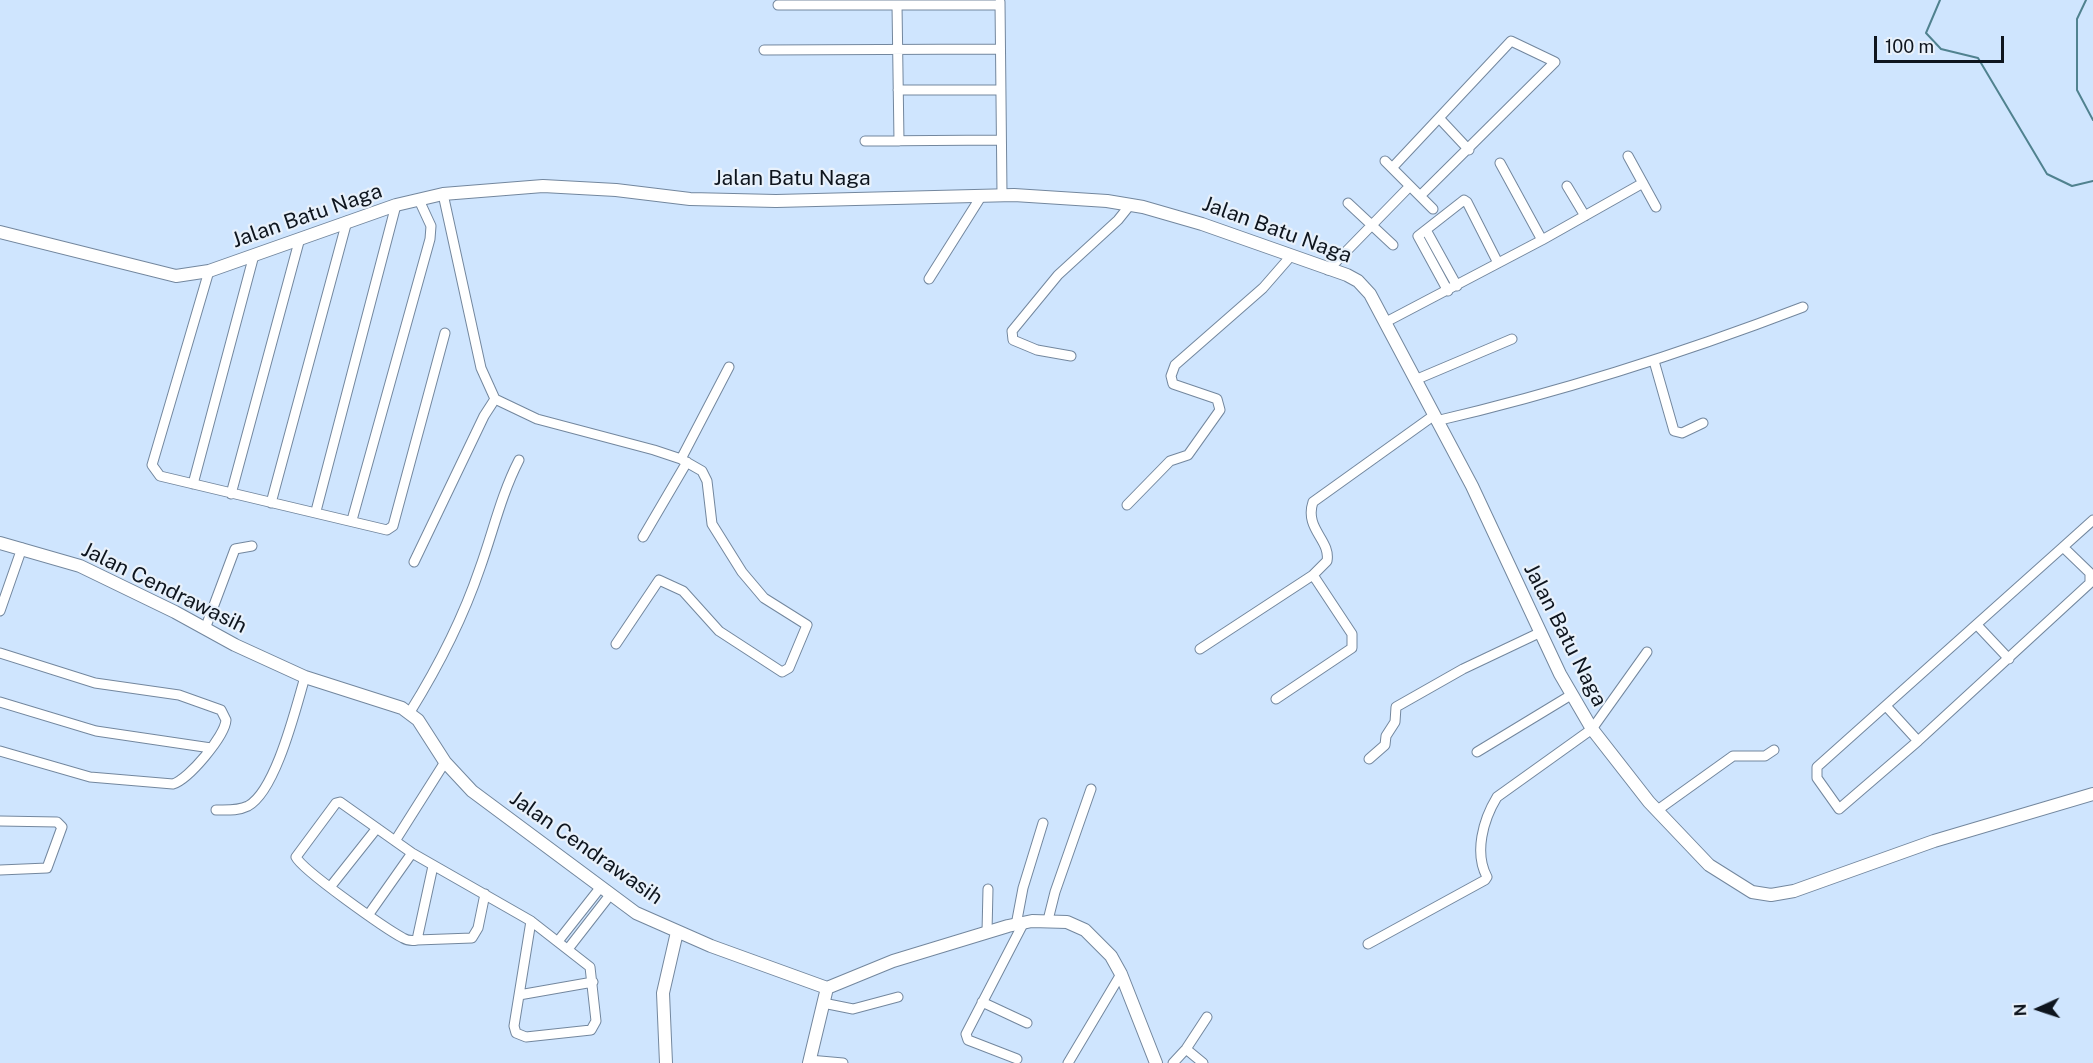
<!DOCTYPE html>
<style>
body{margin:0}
#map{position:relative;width:2093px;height:1063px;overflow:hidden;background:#cfe5fe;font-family:"Public Sans",sans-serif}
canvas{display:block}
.north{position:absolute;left:2009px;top:979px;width:60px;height:60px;-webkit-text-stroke:4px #e8f1fb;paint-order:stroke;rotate:267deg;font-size:16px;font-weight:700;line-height:24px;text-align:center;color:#0e151e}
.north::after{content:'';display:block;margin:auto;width:21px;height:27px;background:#0e151e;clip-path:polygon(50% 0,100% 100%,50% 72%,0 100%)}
.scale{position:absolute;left:1874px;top:36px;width:130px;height:27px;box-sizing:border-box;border:3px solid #0e151e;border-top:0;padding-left:8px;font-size:18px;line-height:21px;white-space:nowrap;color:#0e151e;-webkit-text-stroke:4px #e8f1fb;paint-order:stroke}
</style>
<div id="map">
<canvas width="2093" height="1063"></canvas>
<div class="north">N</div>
<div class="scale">100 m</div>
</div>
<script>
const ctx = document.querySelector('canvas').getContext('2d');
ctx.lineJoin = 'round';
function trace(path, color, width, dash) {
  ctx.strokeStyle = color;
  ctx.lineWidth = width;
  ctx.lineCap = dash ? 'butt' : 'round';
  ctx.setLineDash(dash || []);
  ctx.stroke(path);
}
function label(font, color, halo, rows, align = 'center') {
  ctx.font = font + ' "Public Sans",sans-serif';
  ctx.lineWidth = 4.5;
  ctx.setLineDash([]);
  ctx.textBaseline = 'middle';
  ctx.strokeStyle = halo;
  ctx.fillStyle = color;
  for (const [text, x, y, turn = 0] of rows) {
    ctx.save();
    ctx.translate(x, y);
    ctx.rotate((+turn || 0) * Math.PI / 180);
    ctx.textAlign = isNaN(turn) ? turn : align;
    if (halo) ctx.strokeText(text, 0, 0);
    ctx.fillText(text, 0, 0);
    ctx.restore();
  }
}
trace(new Path2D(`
 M1940,0L1926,33L1941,49L1978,58L2047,174L2072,186L2093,181
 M2086,0L2077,19V90L2093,120`), '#50828f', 2);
const minor = new Path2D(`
 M1000,2L1002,194
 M778,5H1000
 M897,5L899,141
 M764,50L1000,49
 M898,90H999
 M1440,119L1469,150
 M865,141L1001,140
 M1628,156L1656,207
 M1385,161L1433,209
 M1500,163L1542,240
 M1392,168L1511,41L1555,62L1420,196
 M1567,186L1585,216
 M443,194L481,368L495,399L537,419L654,450L681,459L702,471L707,481L712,524L742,572L764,598L807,625L789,668L782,672L719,631L683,591L659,580L616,644
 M1348,203L1393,245
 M1426,230L1457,286
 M1328,270L1410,186
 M209,271L152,465L160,476L387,530L393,526L445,333
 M929,279L982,195
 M1448,291L1418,236L1464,200L1467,202L1498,263
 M1386,322L1542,240L1643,183
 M1071,356L1037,350L1013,340L1012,331L1058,275L1118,220L1130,205
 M1654,361L1674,431L1682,433L1703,423
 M1415,380L1512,339
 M1436,421C1561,392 1683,353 1803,307
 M681,459L729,367
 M193,484L254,255
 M231,494L300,238
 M271,503L347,221
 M1127,505L1170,461L1188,455L1220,410L1217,399L1173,384L1171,376L1175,365L1263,288L1290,257
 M316,511L396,205
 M352,520L430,239L431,226L419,200
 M643,537L687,462
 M2063,547L1817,767V778L1839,809L1918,741L2090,583V573L2063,547L2093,520
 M414,562L484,416L495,399
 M0,611L22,548
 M1977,625L2009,659
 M205,629L235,549L252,546
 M1200,649L1313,575L1327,561C1331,540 1304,529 1313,502L1433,416
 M0,653L95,683L179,695L221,710L226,720C225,736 189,779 173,784L90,777L0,751
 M1276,699L1352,648V634L1313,575
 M0,702L96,731L211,748
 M1886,706L1918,741
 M410,712C438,667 463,618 480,568C493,532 501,495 519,460
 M1477,752L1571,695
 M1369,759L1385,745L1386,736L1395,722L1396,707L1463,669L1539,633
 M1659,809L1733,756H1765L1774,750
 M216,810C227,810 238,811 248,806C276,791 296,707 305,677
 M0,821L57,822L62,827L47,868L0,870
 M395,841L445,762
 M433,866L418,935L417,940C412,941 408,941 403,938C386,929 302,870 296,857L336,803L340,802L412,853L531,921L590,967L596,1021L591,1030L526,1037L516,1033L514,1026L531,921
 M331,886L377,828
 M369,914L412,853
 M1048,920L1055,892L1091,789
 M1016,925L1023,888L1043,823
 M987,932L988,889
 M417,940L472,938L478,928L485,894
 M559,940L600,888
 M1368,944L1485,880L1487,877C1474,853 1483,820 1497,797L1592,729L1647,652
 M568,949L610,895
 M519,995L593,982
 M982,1002L1027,1023
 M823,1003L853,1009L898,997
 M1186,1049L1203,1063
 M1017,1059L968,1040L966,1034L1023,924
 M809,1060L843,1063
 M1068,1063L1121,974
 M1173,1063L1186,1049L1207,1017`);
const tertiary = new Path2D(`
 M0,232L176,276L209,271L396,205L443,194L543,186L616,190L690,199L776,201L1014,195L1107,201L1143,207L1202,224L1347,275L1358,281L1370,294L1472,486L1560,674L1592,729L1649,802L1709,865L1752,892L1771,895L1794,891L1934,841L2093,794
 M0,543L80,566L175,612L235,645L305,677L402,708L418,720L445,762L472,791L636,913L711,946L827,988L893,961L1008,926L1032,921L1067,922L1085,930L1111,956L1121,974L1156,1063
 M666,1063L663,993L677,932
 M809,1063L827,988`);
trace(minor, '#73879e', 11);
trace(tertiary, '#73879e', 14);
trace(minor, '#fff', 9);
trace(tertiary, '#fff', 12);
label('21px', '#0e151e', '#e8f1fb', [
 ["Jalan Batu Naga",792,179],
 ["Jalan Batu Naga",307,216,-19],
 ["Jalan Batu Naga",1277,230,20],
 ["Jalan Cendrawasih",164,588,26],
 ["Jalan Batu Naga",1565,635,63],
 ["Jalan Cendrawasih",586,848,35]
]);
</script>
